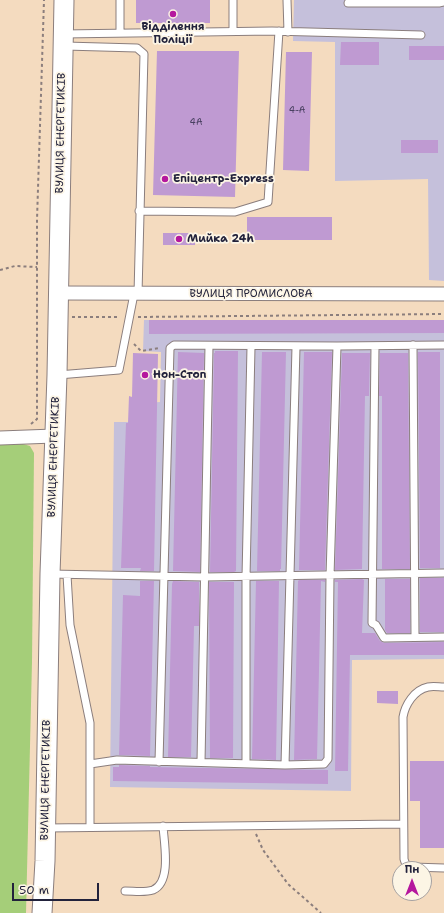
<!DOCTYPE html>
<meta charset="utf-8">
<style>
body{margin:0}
#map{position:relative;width:444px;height:913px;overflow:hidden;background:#f4dbbf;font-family:"Shantell Sans",sans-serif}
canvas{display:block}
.north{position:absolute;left:392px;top:861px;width:40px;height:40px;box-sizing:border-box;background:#fcf5e5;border:1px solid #a5a1a1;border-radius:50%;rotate:0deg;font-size:11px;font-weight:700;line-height:16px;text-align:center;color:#22223b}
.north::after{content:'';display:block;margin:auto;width:14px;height:18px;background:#b5179e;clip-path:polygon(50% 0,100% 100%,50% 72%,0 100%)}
.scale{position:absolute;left:12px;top:883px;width:87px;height:18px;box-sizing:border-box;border:2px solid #22223b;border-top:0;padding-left:5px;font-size:12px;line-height:14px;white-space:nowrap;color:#22223b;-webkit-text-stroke:3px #fcf5e5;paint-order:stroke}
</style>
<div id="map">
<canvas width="444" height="913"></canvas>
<div class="north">Пн</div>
<div class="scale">50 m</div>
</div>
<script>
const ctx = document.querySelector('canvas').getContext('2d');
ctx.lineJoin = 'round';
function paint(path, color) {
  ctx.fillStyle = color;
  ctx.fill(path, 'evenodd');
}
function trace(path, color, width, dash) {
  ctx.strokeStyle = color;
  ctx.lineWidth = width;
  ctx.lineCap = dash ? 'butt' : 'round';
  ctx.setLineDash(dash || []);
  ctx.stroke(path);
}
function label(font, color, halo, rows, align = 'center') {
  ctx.font = font + ' "Shantell Sans",sans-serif';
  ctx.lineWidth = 3.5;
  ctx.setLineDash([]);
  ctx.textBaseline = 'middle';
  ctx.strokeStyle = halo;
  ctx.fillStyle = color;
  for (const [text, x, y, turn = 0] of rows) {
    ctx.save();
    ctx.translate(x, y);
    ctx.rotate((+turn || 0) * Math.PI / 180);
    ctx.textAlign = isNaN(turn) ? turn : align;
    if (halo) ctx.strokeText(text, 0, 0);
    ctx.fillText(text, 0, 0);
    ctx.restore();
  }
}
paint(new Path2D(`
 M294,0H444V281L429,280L428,179L335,181V42L293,41Z
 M144,320L444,322V659L352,660L351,791L110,787L114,422H144L145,403L160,402L161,352L143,351Z`), '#c5c0db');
paint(new Path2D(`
 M23,444L30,446L34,453L32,662L26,913H0V445Z`), '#a5ce79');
paint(new Path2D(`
 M136,0H210V23H136Z
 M341,42H379V65H340Z
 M409,46H444V60H409Z
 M157,51H239L235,197L153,195Z
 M286,52H312L309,171L283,170Z
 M401,140H438V153H401Z
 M247,217H332V240H247Z
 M163,233H195V245H163Z
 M149,320H444V333L149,334Z
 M215,351H238L236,571L234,572H210L214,353H215Z
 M178,352L204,353L200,572L173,571Z
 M262,352H286L281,569H280V571H257Z
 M304,352H332L325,570H299Z
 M418,352H440V568H420Z
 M133,353L158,354L154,571H140L141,568H121L126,423H128L129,396L132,397Z
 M342,353H370L369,396H365L362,569L335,570Z
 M380,353H408L410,569H382V396H379Z
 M420,578H444V632H420Z
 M362,579L364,580L362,633H375L380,641L384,643L444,642V655H350L348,771H335L338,582H335V580Z
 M385,579H410V633H387L385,630Z
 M299,580H325V582L321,581L317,759L294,760L298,581Z
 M140,581H154L150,756L119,755L123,595L140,596Z
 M173,581L199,582V626H194L191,757H168L172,584Z
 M256,581H279L276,760L252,759Z
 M209,582H234L233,758H210Z
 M377,691H398V704L377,703Z
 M410,761H444V848H420V801H410Z
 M119,765L150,766V767L328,770V784L113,781V767H119Z`), '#bf9ad2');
const lane = new Path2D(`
 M120,0V32
 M287,0L288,32
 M348,3H439L444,2
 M233,31V0
 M63,34L272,31L421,35
 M65,46L137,48L144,54L138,294
 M139,211L235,212L268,202L279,31
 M413,345L415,637
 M337,346L444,345
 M375,346L372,623L376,625L384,638L444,637
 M58,375L119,370L134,294
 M50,574L205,577L444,573
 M67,575L70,625L90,723V827
 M444,687C439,687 433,686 428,687C414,690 405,705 403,717L404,859C405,864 407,866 412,867L444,868
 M201,762L209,346
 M90,764L117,760L285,765L324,764L328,759L330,576L337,346L174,345L170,348L159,762
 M246,764V577L251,347
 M285,765L296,347
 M46,828L403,824
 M125,891C134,891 144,893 153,890C172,882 164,843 163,826`);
const street = new Path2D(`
 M59,293L444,294
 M0,438L54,436`);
const secondary = new Path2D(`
 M42,913L45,861L50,574L57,375L64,0`);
trace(lane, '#8b7e7d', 9);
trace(street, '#8b7e7d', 15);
trace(secondary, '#8b7e7d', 21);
trace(new Path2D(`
 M0,270L15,266L37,267
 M72,317H120
 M138,317L444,314
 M134,344L141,351L160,348
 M31,424L37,419V220L44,0
 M256,834L263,850L288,884L321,913`), '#8b7e7d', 2, [3, 3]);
trace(lane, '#fff', 7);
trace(street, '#fff', 13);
trace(secondary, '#fff', 19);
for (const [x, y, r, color] of [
 [173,14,4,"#b5179e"],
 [165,179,4,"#b5179e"],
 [179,239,4,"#b5179e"],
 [145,375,4,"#b5179e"]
]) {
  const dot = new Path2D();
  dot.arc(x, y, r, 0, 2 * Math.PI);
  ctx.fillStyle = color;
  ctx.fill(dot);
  trace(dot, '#fcf5e5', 1.5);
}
label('9px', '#494061', null, [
 ["4-А",297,111],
 ["4А",196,123]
]);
label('bold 11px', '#22223b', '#fcf5e5', [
 ["Відділення",173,27,"center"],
 ["Поліції",173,40,"center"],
 ["Епіцентр-Express",173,179],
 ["Мийка 24һ",187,239],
 ["Нон-Стоп",153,375]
], 'left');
label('11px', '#22223b', '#fcf5e5', [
 ["ВУЛИЦЯ ЕНЕРГЕТИКІВ",61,133,-89],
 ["ВУЛИЦЯ ПРОМИСЛОВА",251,294],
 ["ВУЛИЦЯ ЕНЕРГЕТИКІВ",54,457,-88],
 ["ВУЛИЦЯ ЕНЕРГЕТИКІВ",46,780,-89]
]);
</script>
